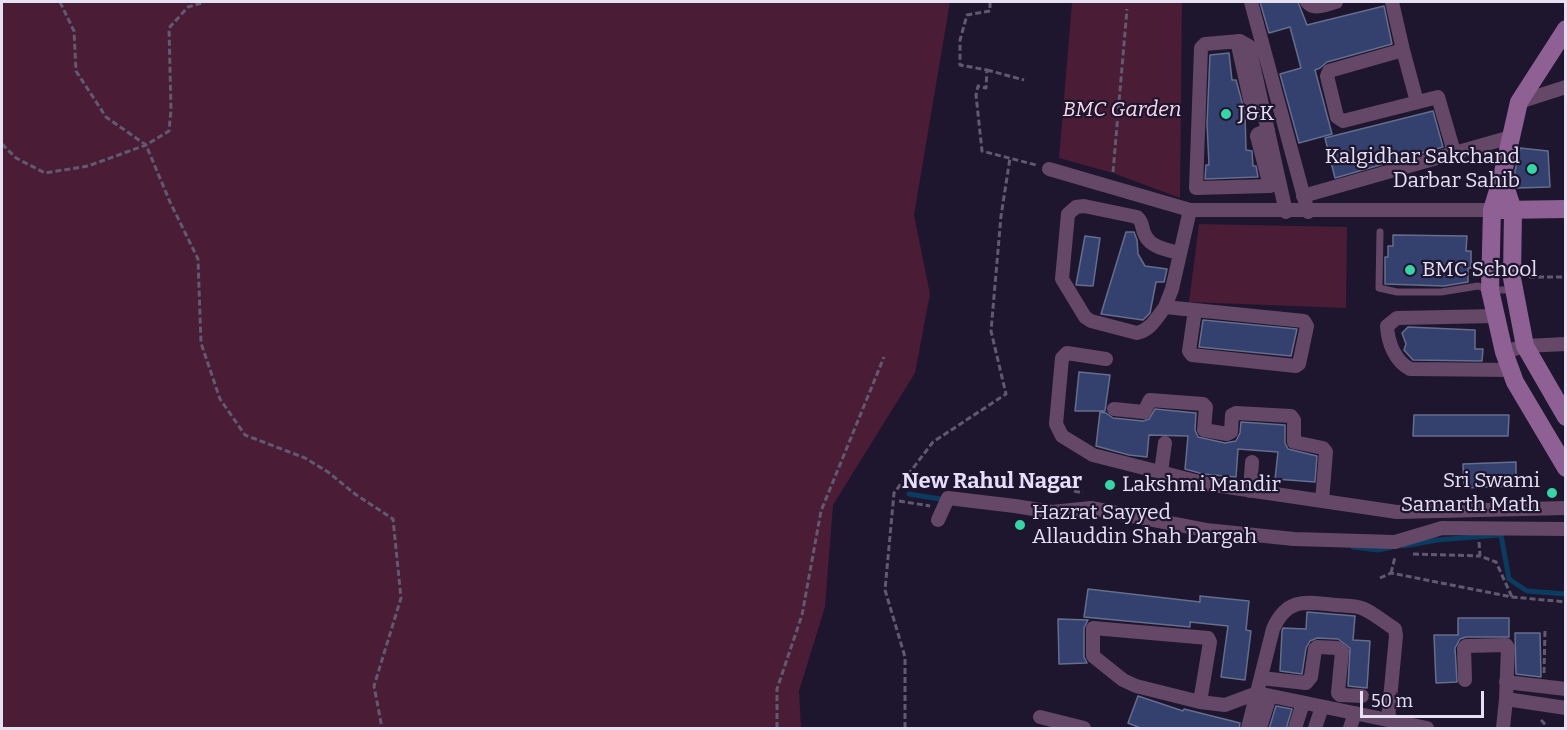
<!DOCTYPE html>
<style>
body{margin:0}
#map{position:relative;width:1567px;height:730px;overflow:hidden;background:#1e152f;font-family:Bitter,serif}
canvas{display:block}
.frame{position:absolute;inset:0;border:3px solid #e5e0f2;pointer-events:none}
.scale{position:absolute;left:1360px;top:691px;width:124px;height:27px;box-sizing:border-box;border:3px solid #e5e0f2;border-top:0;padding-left:8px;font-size:18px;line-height:21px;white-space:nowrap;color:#e5e0f2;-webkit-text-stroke:4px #1e152f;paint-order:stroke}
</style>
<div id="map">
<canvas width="1567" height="730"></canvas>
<div class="frame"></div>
<div class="scale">50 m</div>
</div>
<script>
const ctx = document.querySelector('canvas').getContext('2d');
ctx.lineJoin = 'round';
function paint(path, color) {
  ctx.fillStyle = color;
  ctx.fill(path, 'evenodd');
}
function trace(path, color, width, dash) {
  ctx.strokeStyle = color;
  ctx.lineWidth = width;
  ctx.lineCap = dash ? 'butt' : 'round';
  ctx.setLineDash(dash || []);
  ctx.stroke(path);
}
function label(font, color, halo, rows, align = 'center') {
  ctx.font = font + ' Bitter,serif';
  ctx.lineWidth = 4.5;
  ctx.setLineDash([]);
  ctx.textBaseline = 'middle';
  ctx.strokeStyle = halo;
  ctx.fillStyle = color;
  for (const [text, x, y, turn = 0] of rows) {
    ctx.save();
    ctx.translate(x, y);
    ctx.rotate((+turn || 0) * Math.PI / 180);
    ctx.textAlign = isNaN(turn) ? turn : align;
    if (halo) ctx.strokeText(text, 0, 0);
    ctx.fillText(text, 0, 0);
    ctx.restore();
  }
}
paint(new Path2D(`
 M2,2H950L914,215L930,294L915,373L833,505L825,607L799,691L801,728H2Z
 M1072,2H1182L1180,198L1113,173L1059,158Z
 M1199,224L1347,227L1346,308L1189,302Z`), '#4a1c35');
trace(new Path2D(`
 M909,494L946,500
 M1404,546L1437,540L1501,535L1509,579L1527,591L1566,594
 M1353,547L1378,550L1392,547`), '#0b3c5f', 5);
const building = new Path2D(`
 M1260,2H1298L1307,25L1384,6L1392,44L1327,62L1320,68L1315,70L1332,134L1299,143L1280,74L1301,68L1290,27L1269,33Z
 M1229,53L1232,80H1236L1245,113L1246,150L1252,151L1253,166H1256L1258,177L1205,179L1206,165H1209L1207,124L1210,55Z
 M1433,111L1443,147L1335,178L1325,138Z
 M1520,148L1548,151L1550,187L1517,188L1515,180V171Z
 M1126,232H1134L1137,240L1138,254L1145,266L1167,269L1164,282H1156L1150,313L1143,320L1101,314Z
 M1393,235L1467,236L1466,251H1471V268H1468V282L1444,286L1385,284V257H1388V246H1393Z
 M1085,236L1100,238L1093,286L1076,285Z
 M1203,320L1297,329L1291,356L1199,347Z
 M1408,327L1475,330V349H1483L1482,361L1413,360L1404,350L1406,344L1402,333Z
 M1079,372L1110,375L1105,411H1075Z
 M1155,409L1196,413L1195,430L1198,437L1225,443L1236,441L1240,433L1241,422L1285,425V443L1288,449L1317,456L1315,482L1275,479L1278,452L1238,449L1236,477L1203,474L1185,469L1188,436L1149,435L1147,457L1129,455L1096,446L1100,412L1106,413L1113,418L1143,421L1149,419Z
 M1414,415H1509L1508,436H1413Z
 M1516,462V486L1464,488L1463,464Z
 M1088,589L1200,602V596L1249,601L1246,630L1251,631L1245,680L1221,677L1228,626L1190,622V627L1084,617Z
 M1307,612L1355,616L1353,640L1370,641L1367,688L1348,686L1350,648L1338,639L1317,638L1310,641L1306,648L1302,674L1280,671L1282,631L1283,628L1306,629Z
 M1458,618H1509V637H1466L1460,639L1455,648L1457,682L1436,683L1434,635H1458Z
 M1058,619L1088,620L1084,628V657L1087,663L1059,664Z
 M1515,633H1540L1541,677L1516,674Z
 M1138,696L1183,711L1184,709L1240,723L1239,729H1143L1128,723Z
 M1276,706L1292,709L1286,729H1269Z`);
paint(building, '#34406e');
trace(building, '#656e8d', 1.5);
trace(new Path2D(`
 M60,2L74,31L76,71L106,117L146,145L170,202L198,259L201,343L220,399L245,435L305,458L328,472L355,494L393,519L401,598L374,686L382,728
 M990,2V11L967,15L960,40V65L987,70L986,88L978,86L976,95L982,151L1036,165
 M987,70L1024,80
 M2,144L16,158L45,173L88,166L146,145L169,131L171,110L169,28L188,7L205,2
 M1113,172L1127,9
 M1529,277H1566
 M1074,491L1083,493
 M899,501L930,506
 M1479,542L1480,556L1496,562L1512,597
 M1108,545L1109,526
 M1413,554L1480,556
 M1391,573L1395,557
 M1380,578L1391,573L1512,597L1566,602
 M1544,673L1545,630
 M1541,720L1544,723V728
 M777,728V689L802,615L821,511L884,357
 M905,728V657L885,590L894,493L933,442L1006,394L991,331L1001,216L1010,158`), '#615970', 3, [6, 3]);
trace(new Path2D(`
 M1380,232L1379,288L1397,292H1441L1478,286L1490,290H1513`), '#654768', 7);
trace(new Path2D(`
 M1251,2L1308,212
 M1307,2C1314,11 1326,4 1336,2
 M1392,2L1403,50L1329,71L1327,76L1337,117L1343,121L1438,97L1454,152
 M1237,41L1252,108
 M1403,50L1417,102
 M1519,102L1566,87
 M1268,130L1258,134L1257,136L1270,186L1196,188L1201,48L1205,44L1240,41L1249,46C1261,102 1274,157 1286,212
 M1049,169L1190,210H1492
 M1303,196L1511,137
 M1190,210L1172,289L1165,307L1304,321L1307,326L1299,364L1296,366L1192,355L1189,351L1195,310
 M1165,307C1157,317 1151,330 1137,333L1091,321L1085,317L1062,279L1068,214L1076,207L1084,206L1137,217C1144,223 1141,228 1145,235C1151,248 1168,250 1180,253
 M1496,316L1397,318L1387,326C1388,343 1395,361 1410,369L1511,370
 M1504,352L1525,346L1566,344
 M1106,359L1067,353L1062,358L1056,424L1062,436L1093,455L1207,484L1397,512L1566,508
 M1114,409L1144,412L1150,400L1203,404L1206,407L1204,430L1227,434L1231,432L1232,415L1236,413L1291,416L1294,420V442L1323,448L1326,452L1322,501
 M1161,472L1165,443
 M1250,491L1252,462
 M938,520L948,498L1015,506L1052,512L1091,508L1206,530L1294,539L1395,542L1442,528L1566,529
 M1261,678L1306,683L1311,677L1315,649L1317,647L1337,648L1342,651L1338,693L1340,695L1362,696
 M1465,680L1464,648L1466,646L1506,645L1508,648L1506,699
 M1506,682L1566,689
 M1200,702L1210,642L1208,638L1093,628V656L1123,680L1136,686L1200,702L1225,705L1257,693L1427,728
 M1040,717L1084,728
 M1248,728L1273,629C1287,597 1306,602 1336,605C1345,606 1355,605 1364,609C1375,614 1385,623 1395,629L1396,636L1388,720
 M1260,728L1270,696
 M1295,728L1303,703
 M1315,728L1322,707
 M1350,728L1355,713
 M1503,728L1506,699L1566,708`), '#654768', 14);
trace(new Path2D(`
 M1566,29L1519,102L1502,177L1492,210L1490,290L1504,352L1515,382L1566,468
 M1502,177L1513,210L1512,278L1525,346L1566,417
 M1501,210L1566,209`), '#8f6094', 18);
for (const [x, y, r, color] of [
 [1226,114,6,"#37d4a6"],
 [1532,169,6,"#37d4a6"],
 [1410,270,6,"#37d4a6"],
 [1110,485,6,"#37d4a6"],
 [1552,493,6,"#37d4a6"],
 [1020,525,6,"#37d4a6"]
]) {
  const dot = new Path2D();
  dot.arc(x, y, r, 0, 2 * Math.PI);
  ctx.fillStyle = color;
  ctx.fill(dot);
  trace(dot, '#1e152f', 2);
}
label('italic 21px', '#fcd9e9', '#1e152f', [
 ["BMC Garden",1122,110]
]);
label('21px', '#e5e0f2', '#1e152f', [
 ["J&K",1238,114],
 ["Kalgidhar Sakchand",1520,157,"right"],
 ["Darbar Sahib",1520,181,"right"],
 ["BMC School",1422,270],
 ["Sri Swami",1540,481,"right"],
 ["Samarth Math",1540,505,"right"],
 ["Lakshmi Mandir",1122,485],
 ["Hazrat Sayyed",1032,513],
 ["Allauddin Shah Dargah",1032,537]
], 'left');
label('bold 22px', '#e6defb', '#1e152f', [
 ["New Rahul Nagar",992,482]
]);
</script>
